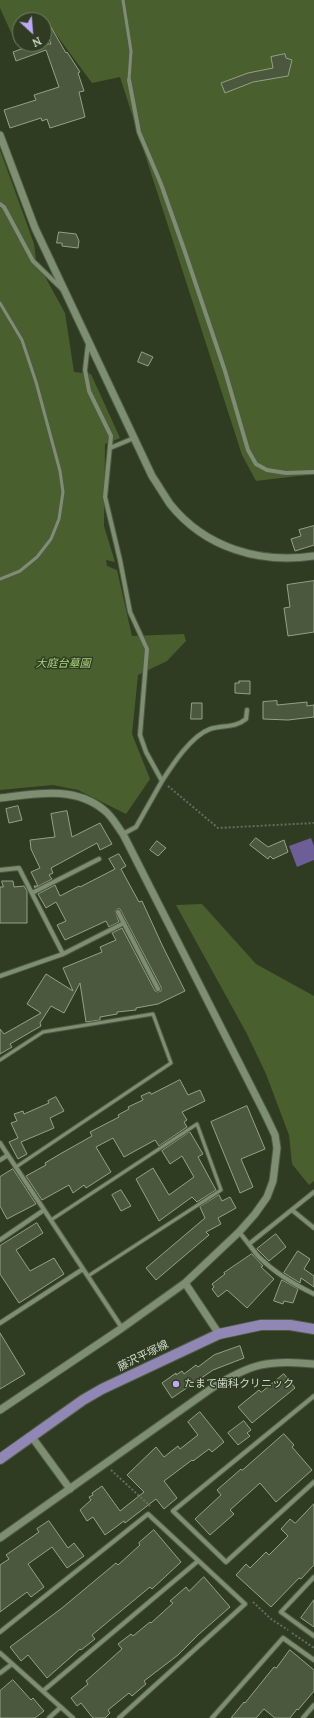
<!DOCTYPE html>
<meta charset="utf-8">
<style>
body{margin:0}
#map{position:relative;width:314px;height:1718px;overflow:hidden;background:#2f3c22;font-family:Lora,serif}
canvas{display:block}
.north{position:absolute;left:12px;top:12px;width:40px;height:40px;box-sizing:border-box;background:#2f3c22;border:1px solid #707b65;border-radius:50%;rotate:154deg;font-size:11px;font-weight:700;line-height:16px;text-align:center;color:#d1daca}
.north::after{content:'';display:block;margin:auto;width:14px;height:18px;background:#bda9f5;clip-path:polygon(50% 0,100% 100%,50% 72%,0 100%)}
</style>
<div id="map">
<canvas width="314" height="1718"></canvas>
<div class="north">N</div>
</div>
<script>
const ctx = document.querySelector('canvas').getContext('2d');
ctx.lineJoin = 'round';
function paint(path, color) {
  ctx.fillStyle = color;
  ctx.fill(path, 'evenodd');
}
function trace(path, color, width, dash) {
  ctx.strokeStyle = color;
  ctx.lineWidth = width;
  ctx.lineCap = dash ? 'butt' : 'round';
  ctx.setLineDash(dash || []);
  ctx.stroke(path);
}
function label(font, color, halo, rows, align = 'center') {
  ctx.font = font + ' Lora,"Noto Sans JP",serif';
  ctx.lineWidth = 3;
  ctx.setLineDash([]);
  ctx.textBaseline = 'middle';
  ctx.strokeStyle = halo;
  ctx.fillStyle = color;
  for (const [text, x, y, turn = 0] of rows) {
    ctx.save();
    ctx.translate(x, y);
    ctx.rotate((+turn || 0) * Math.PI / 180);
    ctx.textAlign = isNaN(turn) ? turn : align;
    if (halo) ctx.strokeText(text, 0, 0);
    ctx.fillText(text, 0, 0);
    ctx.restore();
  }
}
paint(new Path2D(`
 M0,0H314V474L256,481L242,455L120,77L92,83L52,29L44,31V20H20V38L14,39L0,8Z
 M0,150L28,227L34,244L36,260L65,313L74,372L91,374L120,438L105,444L104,526L115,562L106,560L107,566L117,570L132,636L184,634L186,641L167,661L138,675L132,734L150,779L126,814L78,790L53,785L0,790Z
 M202,904L256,964L314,996V1181L309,1185L292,1164L289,1135L266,1074L247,1034L176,905Z`), '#49602e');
paint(new Path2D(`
 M311,838L314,846V860L297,867L289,846Z`), '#6d5e97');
const building = new Path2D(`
 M49,24L66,53L67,52L80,72L78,73L84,91L79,92L85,117L50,128L47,119L42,121L41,118L10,128L4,110L36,100L34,95L59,87L46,50L16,61L13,52L35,44H51L44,26Z
 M285,54L286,58L292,60L288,76L253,82L225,93L221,83L248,73L273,68L271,57Z
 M59,232L76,234L79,241L78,248L62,246V243H57Z
 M142,352L153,357L148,366L138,362Z
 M314,526V545L295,551L291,539L301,536L299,530Z
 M314,581V632L288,636L284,608L290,607L287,585Z
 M239,681H250V694L235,693V683H239Z
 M277,701V705L307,702V706L314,705V717L288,720L263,719V702Z
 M192,703H202V719H191Z
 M18,806L22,820L9,823L6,809Z
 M67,811L72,837L100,823L112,844L100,850L97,843L51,868L53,873L49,875L52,879L35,888L34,886H38L31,872L40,868L31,849L30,840L55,837L51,814Z
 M256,838L268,847L284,840L288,852L273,859L270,856L268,859L250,845Z
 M157,841L166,848L158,856L150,850Z
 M119,854L126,866L121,869L139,902L142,901L163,947L185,991L158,1004L136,1008V1010L117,1012V1014L100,1017V1020L86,1022L80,983L64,1013L51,1006L40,1023L41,1026L10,1044L12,1047L0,1054V1029L4,1034L41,1013L27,1004L46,974L73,991L63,968L102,952L100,947L116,940L112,933L122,928L155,991L158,992L161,991V987L120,909H117L115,911L119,922L109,927L106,921L65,940L57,925L66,921L56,902L46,908L38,894L55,885L60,896L79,886L80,887L115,869L109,859Z
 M2,881H13L14,887L24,886L27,891V923H0V887H3Z
 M180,1080L188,1095L200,1090L205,1101L182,1112L187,1120L184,1122L187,1127L159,1146L155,1140L124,1157L113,1138L96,1147L111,1172L86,1188L84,1185L73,1193L69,1185L42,1200L26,1176L46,1165L45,1163L60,1154L92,1136L90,1132L119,1117L118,1115L129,1109L128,1107L143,1100L141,1096L150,1092L151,1094Z
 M56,1097L64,1111L50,1118L54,1128L21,1142L27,1154L18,1159L9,1142L18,1138L11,1123L17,1121L14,1114L23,1111L24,1114L49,1103L48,1101Z
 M247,1106L265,1149L241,1159L253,1187L240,1193L211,1122Z
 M190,1132L203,1154L198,1157L216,1190L197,1202L192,1197L159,1221L136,1179L153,1168L169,1195L194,1177L182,1156L170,1164L162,1151Z
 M13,1169L36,1204L7,1219L0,1206V1177Z
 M121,1190L131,1206L121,1211L112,1195Z
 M219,1195L222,1201L230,1197L236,1208L218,1218L221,1224L206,1232L209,1235L156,1280L146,1268L205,1218L200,1207Z
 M37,1223L43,1233L16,1250L30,1271L54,1258L64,1274L19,1303L0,1274V1246Z
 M276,1234L286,1247L269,1261L257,1249Z
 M298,1251L310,1259L304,1269L314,1276V1287L301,1278L300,1283L284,1273Z
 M252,1254L263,1266L261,1267L274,1279L247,1308L227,1290L218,1297L212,1289L214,1287L212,1284L225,1274L224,1273Z
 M282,1280L298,1289L293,1303L284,1301L283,1304L274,1301Z
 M0,1333L25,1374L0,1389Z
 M240,1346L244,1358L213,1370L172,1398L162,1383L176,1373V1375L182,1371L184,1374L196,1365L198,1367L214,1355Z
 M284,1374L295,1388L252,1423L238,1407L259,1390L261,1392Z
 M200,1412L224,1442L212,1452L209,1449L193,1461L192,1460L164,1481L177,1498L164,1509L156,1499L125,1523L124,1521L105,1535L93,1517L87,1521L80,1510L91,1500L89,1497L93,1495L92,1493L102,1486L120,1511L144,1492L127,1475L156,1447L164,1457L178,1446L180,1449L198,1435L188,1422Z
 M244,1421L251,1430L247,1433L250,1436L238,1445L228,1433Z
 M284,1434L294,1445L292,1447L312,1470L276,1502L260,1483L230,1510L234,1514L210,1535L195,1519L221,1495L217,1490L241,1469L242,1470Z
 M314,1504V1565L301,1579L299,1578L271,1607L236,1575L246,1564L250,1568L266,1552L269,1555L288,1536L281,1529L290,1519L295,1523Z
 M49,1521L68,1548L74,1543L84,1556L67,1568L52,1547L28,1564L44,1587L31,1597L27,1592L0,1612V1565L9,1559L6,1555L39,1532L37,1529Z
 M154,1530L181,1562L152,1589L150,1587L92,1635L95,1639L81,1650L80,1649L47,1678L28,1655L21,1661L10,1647L62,1608L116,1563L118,1565L140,1545L139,1543Z
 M204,1577L230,1607L198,1635L178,1655L144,1681L146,1684L132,1696L129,1693L108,1710L110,1713L105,1718H93L81,1703L77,1706L71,1698L88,1684L86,1681L122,1649L118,1644L131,1634L133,1636L150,1622L151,1623L173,1603L170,1601L186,1587L189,1591Z
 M314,1600V1627L301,1618Z
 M290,1650L314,1670V1691L298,1710L297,1709L290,1718H275L264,1709L256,1718H231L244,1702L245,1703L274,1667L276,1668Z
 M13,1680L31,1700L33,1698L44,1711L35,1718H0V1691Z`);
paint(building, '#4b583d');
trace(building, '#93a283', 1);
const service = new Path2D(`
 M123,0L131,51L129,80
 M0,303L22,340L36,382L60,471L63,492L59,519L51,539L37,557L20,571L0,579
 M0,1060L43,1032L153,1014L171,1063L16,1167
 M51,1220L197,1124L221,1190L88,1276`);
const minor = new Path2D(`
 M129,80L139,132L161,184L185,252L225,371L248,450L256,464L267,470L286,473L314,472
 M0,204L4,207L33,261L62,289
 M88,344L85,370L89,391L111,436L105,497L120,560L130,612L147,649L140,735L146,752L162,781L136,827L123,834
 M110,448L134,438
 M162,781C173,764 191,736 210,729C223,725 235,728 246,719L247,710
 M0,870L19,868L63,954L0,976
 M32,893L99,859
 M118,912L158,989
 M63,954L124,923
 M0,1143L122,1328
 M0,1160L8,1155
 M292,1210L314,1228
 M239,1232C246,1240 252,1249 259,1257C274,1272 295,1285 314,1294
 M0,1240L44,1210
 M249,1244L314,1192
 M0,1323L83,1269
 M314,1396L173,1511L226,1562L314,1482
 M314,1577L281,1612L314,1636
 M0,1632L148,1514L245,1604L119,1718
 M0,1653L73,1718
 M0,1673L12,1664
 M43,1691L198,1561
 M49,1718L61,1707
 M212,1718L283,1638L314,1660
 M303,1718L314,1705`);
const tertiary = new Path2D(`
 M0,135L35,228L152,476C158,485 164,495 170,504C205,548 260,564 314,556
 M0,798C35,794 74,785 104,810C112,816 117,826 123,834L265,1114L275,1135L277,1148L273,1181L267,1197L255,1214L239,1232L185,1283L122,1328L0,1410
 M185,1283L219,1334
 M32,1437L70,1489
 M0,1538L212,1388C250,1364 269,1359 314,1364`);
const primary = new Path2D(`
 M0,1459L83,1400L102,1389L219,1334L261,1325H290L314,1329`);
trace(service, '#4f5a43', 5);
trace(minor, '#4f5a43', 6);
trace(tertiary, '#4f5a43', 9);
trace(primary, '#4f5a43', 12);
trace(new Path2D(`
 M168,786L218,828L314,823
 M111,1470L150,1506
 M253,1602L271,1619L288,1630
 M292,1633L314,1648`), '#646f59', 2, [2, 2]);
trace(service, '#7e8e70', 3);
trace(minor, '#7e8e70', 4);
trace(tertiary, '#7e8e70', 7);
trace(primary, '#9187b4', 10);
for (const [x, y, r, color] of [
 [176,1384,4,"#bda9f5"]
]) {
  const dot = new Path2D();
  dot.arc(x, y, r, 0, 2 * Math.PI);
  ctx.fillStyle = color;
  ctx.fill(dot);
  trace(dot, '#2f3c22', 1.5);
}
label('italic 11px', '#abd37f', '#2f3c22', [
 ["大庭台墓園",63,664]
]);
label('11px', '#d1daca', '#2f3c22', [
 ["藤沢平塚線",143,1356,-26]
]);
label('11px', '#d1daca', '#2f3c22', [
 ["たまて歯科クリニック",184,1384]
], 'left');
</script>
